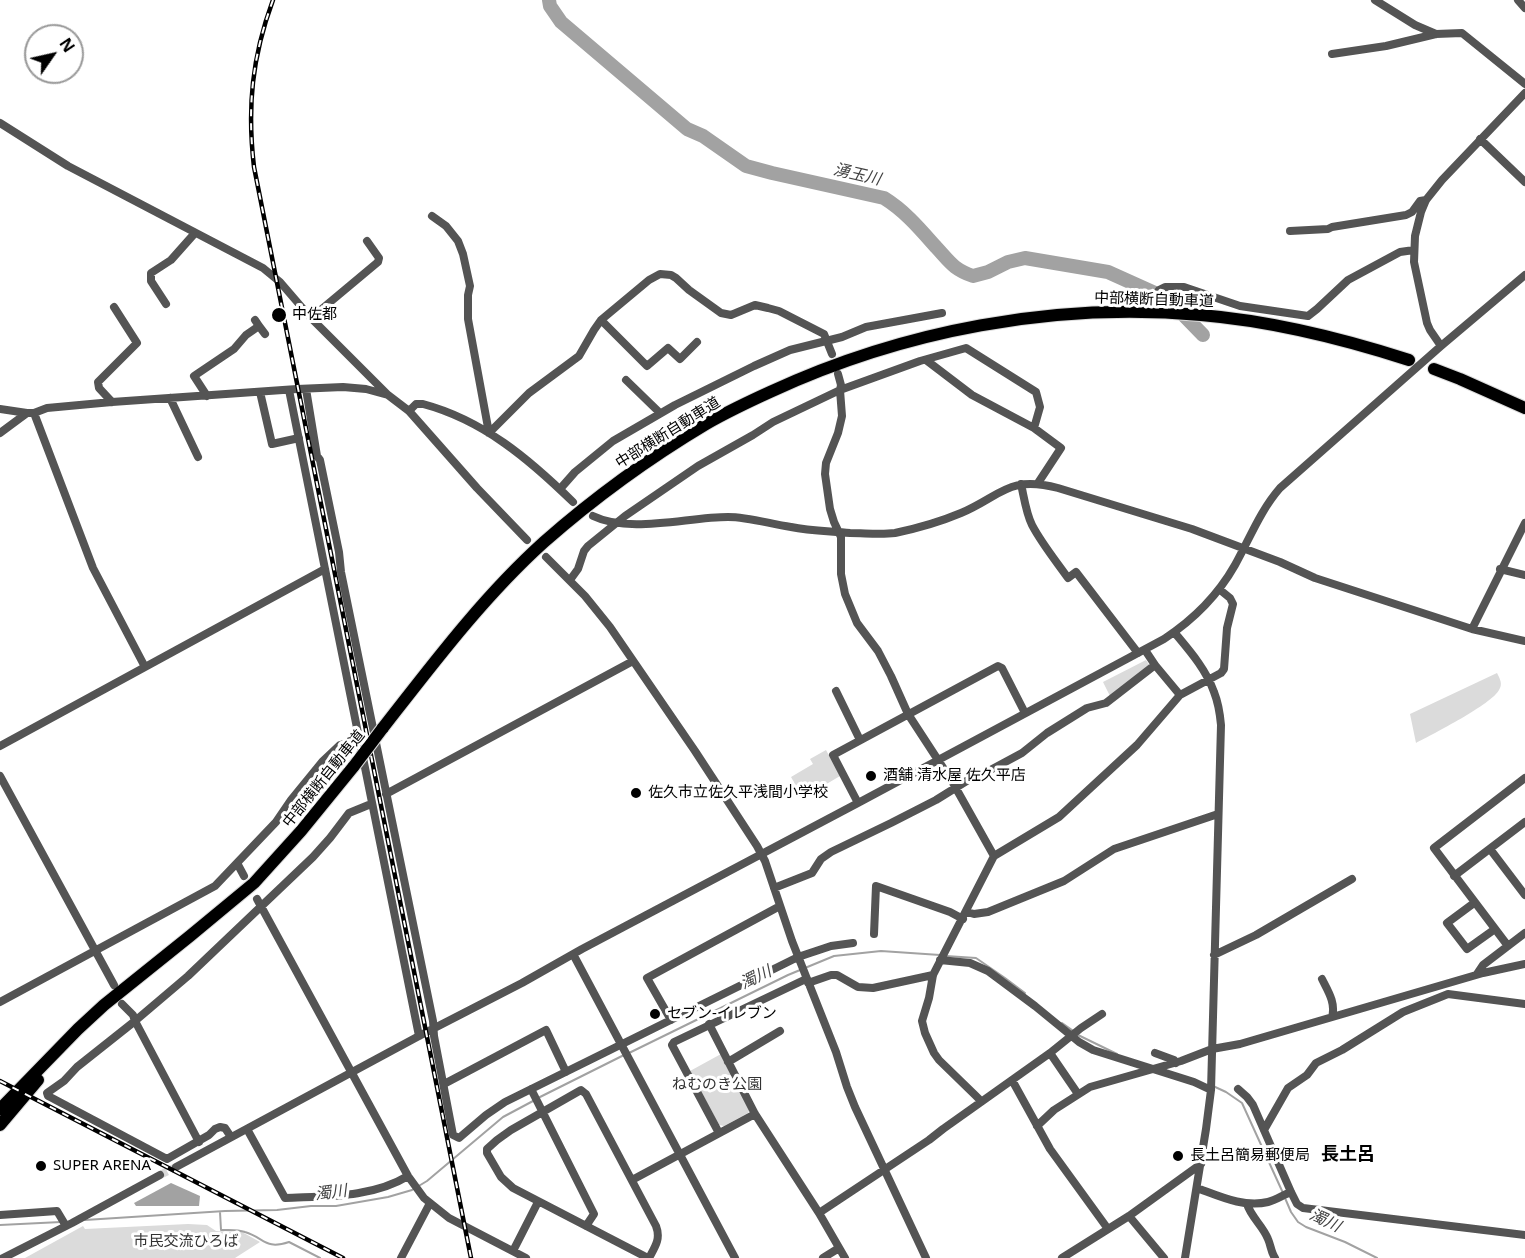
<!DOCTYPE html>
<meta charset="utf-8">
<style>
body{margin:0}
#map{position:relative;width:1525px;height:1258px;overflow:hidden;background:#fff;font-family:"Noto Sans",sans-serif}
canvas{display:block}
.north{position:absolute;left:24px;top:24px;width:60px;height:60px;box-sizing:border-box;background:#fff;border:2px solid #999;border-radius:50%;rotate:56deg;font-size:16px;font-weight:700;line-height:24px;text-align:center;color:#000}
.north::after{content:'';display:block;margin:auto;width:21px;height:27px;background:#000;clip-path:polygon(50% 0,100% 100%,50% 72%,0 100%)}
</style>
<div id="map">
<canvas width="1525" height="1258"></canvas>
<div class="north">N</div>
</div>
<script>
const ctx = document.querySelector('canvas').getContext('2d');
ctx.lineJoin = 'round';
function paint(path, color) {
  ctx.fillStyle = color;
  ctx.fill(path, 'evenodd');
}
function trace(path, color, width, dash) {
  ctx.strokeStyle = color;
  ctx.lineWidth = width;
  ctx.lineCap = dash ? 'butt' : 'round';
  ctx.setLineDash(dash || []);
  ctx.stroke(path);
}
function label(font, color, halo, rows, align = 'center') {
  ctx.font = font + ' "Noto Sans","Noto Sans JP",sans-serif';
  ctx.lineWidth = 6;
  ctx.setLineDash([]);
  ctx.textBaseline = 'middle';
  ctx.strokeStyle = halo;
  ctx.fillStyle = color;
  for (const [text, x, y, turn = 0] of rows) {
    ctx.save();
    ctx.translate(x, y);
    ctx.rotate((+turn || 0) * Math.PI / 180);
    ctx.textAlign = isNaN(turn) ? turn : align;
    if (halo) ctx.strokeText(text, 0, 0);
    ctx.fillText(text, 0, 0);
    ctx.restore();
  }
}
paint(new Path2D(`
 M1146,660L1150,666L1110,696L1103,682Z
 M1497,673C1500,679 1503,684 1499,690C1492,704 1433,734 1416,743L1410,714Z
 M826,750L840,776L803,798L791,777L813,764L810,759Z
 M721,1054L750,1109L748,1113L724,1126L719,1125L690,1071Z
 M188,1224L207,1225L216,1231L242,1232L260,1242L235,1258H25L83,1226L85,1229Z`), '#dbdbdb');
paint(new Path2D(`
 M171,1183L200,1196L199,1206H136L134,1203Z`), '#a2a2a2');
trace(new Path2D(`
 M946,956L976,958L1005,978L1025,993
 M1062,1023L1072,1030
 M1076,1034L1117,1054
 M629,1053L788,975L834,956L881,951L940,955
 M1213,1086L1226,1092L1242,1103L1283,1193
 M538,1098L624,1055
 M1285,1198L1291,1212L1298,1222L1306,1227L1345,1242L1377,1258
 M220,1212L221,1230C228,1230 237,1229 245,1232C265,1238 265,1250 289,1242L320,1258
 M85,1220L225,1211L277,1210L311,1206H336L388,1197L412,1190L427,1181L503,1117L533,1101
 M0,1225L61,1222`), '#a2a2a2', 2);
trace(new Path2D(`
 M549,0L550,6L561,22L687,129L703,136L746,166L772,173L884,198C905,211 920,229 936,247C950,262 953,269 973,276L988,272L1008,262L1025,258L1108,272L1168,299L1203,335`), '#a2a2a2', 14);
trace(new Path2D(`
 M160,1175L176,1167`), '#d9d9d9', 8, [8, 4]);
const highway = new Path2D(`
 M1434,369L1460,379L1525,408
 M382,729C432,665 483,597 544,542C594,498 649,458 706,424C727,412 748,402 770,392C904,330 1054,302 1201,315C1272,321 1341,338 1409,360
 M0,1109L78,1029L104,1005L190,936L254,883L301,831L354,766
 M0,1125L38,1080`);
trace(highway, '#dbdbdb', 14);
trace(new Path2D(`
 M1375,0L1415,25L1436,34
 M1518,0L1525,8
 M1332,54L1386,46L1436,34L1462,33L1525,84
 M0,123L68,166L263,268L280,282L311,318L388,395
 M1480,139L1525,182
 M432,216L446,226L458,241L463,254L470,286L468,295V319L489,433
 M1290,231L1328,229L1332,227L1406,215L1412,212L1420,201L1426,200
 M1156,299L1155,296L1159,290L1165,287H1184L1240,306L1308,316L1317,309L1348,280L1400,252L1414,250
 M166,304L151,281V273L171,260L195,233
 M311,318L378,262L379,258L367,241
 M601,320L647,366L668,348L680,359L697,342
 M259,326L265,334
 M1441,346L1430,330L1427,323L1414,262L1415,236L1421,212L1426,200L1442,180L1525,93
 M926,360L972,395L1034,428L1061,448L1038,483
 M838,374L841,385L840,390L842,416L838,433L826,463L825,474L830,509L834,522L841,537V574L845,594L857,623L878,651L891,676L908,714L953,783L994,856
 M626,380L660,413
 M306,389L317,456L320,460L339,552L341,572L433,1021L434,1036L453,1135L459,1138L486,1115L505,1102L798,957L831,946L853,943
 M289,390L419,1036
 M260,392L272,444L299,438
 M207,396L194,376L234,349L246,335L259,326L255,320
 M170,398L198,457
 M112,402L99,388L98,382L137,343L114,307
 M0,409L27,413
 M409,411L416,404H423C483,420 529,459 573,502
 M34,413L93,568L145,667
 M0,433L27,413H34L47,408L112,402L297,389L343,387L366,389L388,395L409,411L477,488L527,540
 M489,433L529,393L579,356L594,330L601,320L649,280L660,274L671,275L676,278L689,290L721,313L731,315L755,305L768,308L779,311L824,334L832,354
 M1021,484C1024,497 1026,513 1032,525C1042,544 1056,561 1068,578L1076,572L1138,653
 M560,489L575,472L613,441L675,405L754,366L790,350L842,337L866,327L942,313
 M593,516C630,534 687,517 728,517C749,517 770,524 791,527C810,531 830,531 850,533C865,533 880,535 895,533C914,529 942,521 961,513C1001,496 1008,475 1058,488L1192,529L1280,562L1315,578L1472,629L1525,641
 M546,557L585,596L610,627L695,751L757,846L765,861L792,941L836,1052L847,1087L855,1107L926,1258
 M1500,569L1525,575
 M570,580L578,569L584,551L588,546L625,516L698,466L753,435L773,422L840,390L920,361L966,348L1036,392L1040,407L1034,428
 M1472,629L1525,523
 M1174,632C1189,650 1206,669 1214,692C1218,702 1220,714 1221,725L1211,1090L1206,1129L1185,1258
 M1145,650L1155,665
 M836,691L860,740
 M0,746L325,569
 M0,776L114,985
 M386,794L633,661
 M858,803L833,755L998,666L1002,668L1025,713
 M1490,849L1525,895
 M237,863L244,876
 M1454,876L1525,822
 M774,888L812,873L821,859L831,852L891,823L936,800L973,777L983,774L1022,753L1047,733L1087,708L1106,703L1155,665L1180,695L1221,673L1224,669L1227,628L1233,604L1230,598L1219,589
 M257,899L408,1176L424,1198L449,1218L526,1258
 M1474,903L1447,923L1467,949L1495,929
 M967,912L974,914L988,912L1064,881L1114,849L1218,814
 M874,934L876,886L950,912L963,919
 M1508,946L1434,848L1525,778
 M573,954L735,1258
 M1214,955L1256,935L1352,879
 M940,960L970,963L988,971L1035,1006L1079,1042L1093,1050L1194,1082L1211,1090
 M1477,974L1483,965L1525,933
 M1322,979C1328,991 1336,1003 1332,1017
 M808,983L831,975H837L858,987L873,988L933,975
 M0,1002L215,886L276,822L291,800L322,762L340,745L359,740
 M122,1004L133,1015L135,1021L199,1142
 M671,1020L647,978L780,906
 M709,1024L755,1114L819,1213L845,1258
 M1050,1053L1081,1028L1102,1014
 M1155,1053L1174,1060L1176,1063
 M728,1062L780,1031
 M1012,1080L1050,1149L1108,1229
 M444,1084L546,1030L566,1072
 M531,1089L594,1214L586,1226
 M1238,1089L1247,1097L1253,1105L1291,1192L1297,1204L1303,1208L1525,1235
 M981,1101L975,1095L939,1060L934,1053L925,1033L922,1021L929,998L933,975L994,856L1059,817L1137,745L1180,695
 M1037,1126L1054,1110L1090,1087L1181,1061L1212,1049L1240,1044L1483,973L1525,964
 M247,1129L285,1198C326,1196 372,1198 408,1176
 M1264,1130L1288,1088L1307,1075L1316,1063L1342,1050L1403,1012L1448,994L1525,1004
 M719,1133L672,1045L674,1042L806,979
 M231,1137L225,1128L220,1127L215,1129L209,1135L167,1159L52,1098L48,1096L47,1093L64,1081L77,1067L135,1021L188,976L313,857L330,838L349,813L371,804
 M176,1167L419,1036L522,983L582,949L858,803L1164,639C1193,620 1218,595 1235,565C1250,538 1260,511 1280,488L1441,346L1525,275
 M632,1180L755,1114
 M1197,1188C1219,1196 1244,1208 1268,1202C1276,1200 1283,1195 1291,1192
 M1247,1204C1251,1217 1263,1226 1268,1239C1271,1246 1271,1252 1275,1258
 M819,1213L929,1140L943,1129L1050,1053L1078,1094
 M0,1215L57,1211L66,1226
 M1129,1216L1164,1258
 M513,1251L538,1202
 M3,1258L72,1223L160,1175
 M401,1258L430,1203
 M648,1258L513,1188L501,1177L487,1153V1149L497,1140L511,1130L581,1090L586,1094L656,1226C661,1239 655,1247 649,1258
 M823,1258L839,1248
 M1062,1258L1129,1216L1201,1164`), '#545454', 8);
trace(highway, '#000', 12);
const rail = new Path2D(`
 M273,0C252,57 247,107 254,167L471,1258
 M0,1081L343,1258`);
trace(rail, '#000', 4.5);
trace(rail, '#fff', 2, [7]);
const highwayBridge = new Path2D(`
 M354,766L382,729`);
trace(highwayBridge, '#dbdbdb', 14, []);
trace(highwayBridge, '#000', 12);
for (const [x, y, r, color] of [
 [279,315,8,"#000"],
 [871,776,6,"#000"],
 [636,793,6,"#000"],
 [655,1014,6,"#000"],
 [1178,1156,6,"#000"],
 [41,1166,6,"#000"]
]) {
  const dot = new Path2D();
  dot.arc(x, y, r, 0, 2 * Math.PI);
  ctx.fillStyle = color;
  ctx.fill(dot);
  trace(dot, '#fff', 2);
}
label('15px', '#000', '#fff', [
 ["中部横断自動車道",1154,300,2],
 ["中部横断自動車道",668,433,-32],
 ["中部横断自動車道",324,779,-51]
]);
label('15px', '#000', '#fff', [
 ["中佐都",292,315],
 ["酒舗 清水屋 佐久平店",883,776],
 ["佐久市立佐久平浅間小学校",648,793],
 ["セブン-イレブン",667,1014],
 ["長土呂簡易郵便局",1190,1156],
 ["SUPER ARENA",53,1166]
], 'left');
label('15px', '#323232', '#fff', [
 ["ねむのき公園",717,1085],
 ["市民交流ひろば",186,1242]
]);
label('italic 16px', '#434343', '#fff', [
 ["湧玉川",857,175,13],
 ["濁川",756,978,-26],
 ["濁川",331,1193,-7],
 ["濁川",1325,1221,25]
]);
label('bold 18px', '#000', '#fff', [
 ["長土呂",1348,1155]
]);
</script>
